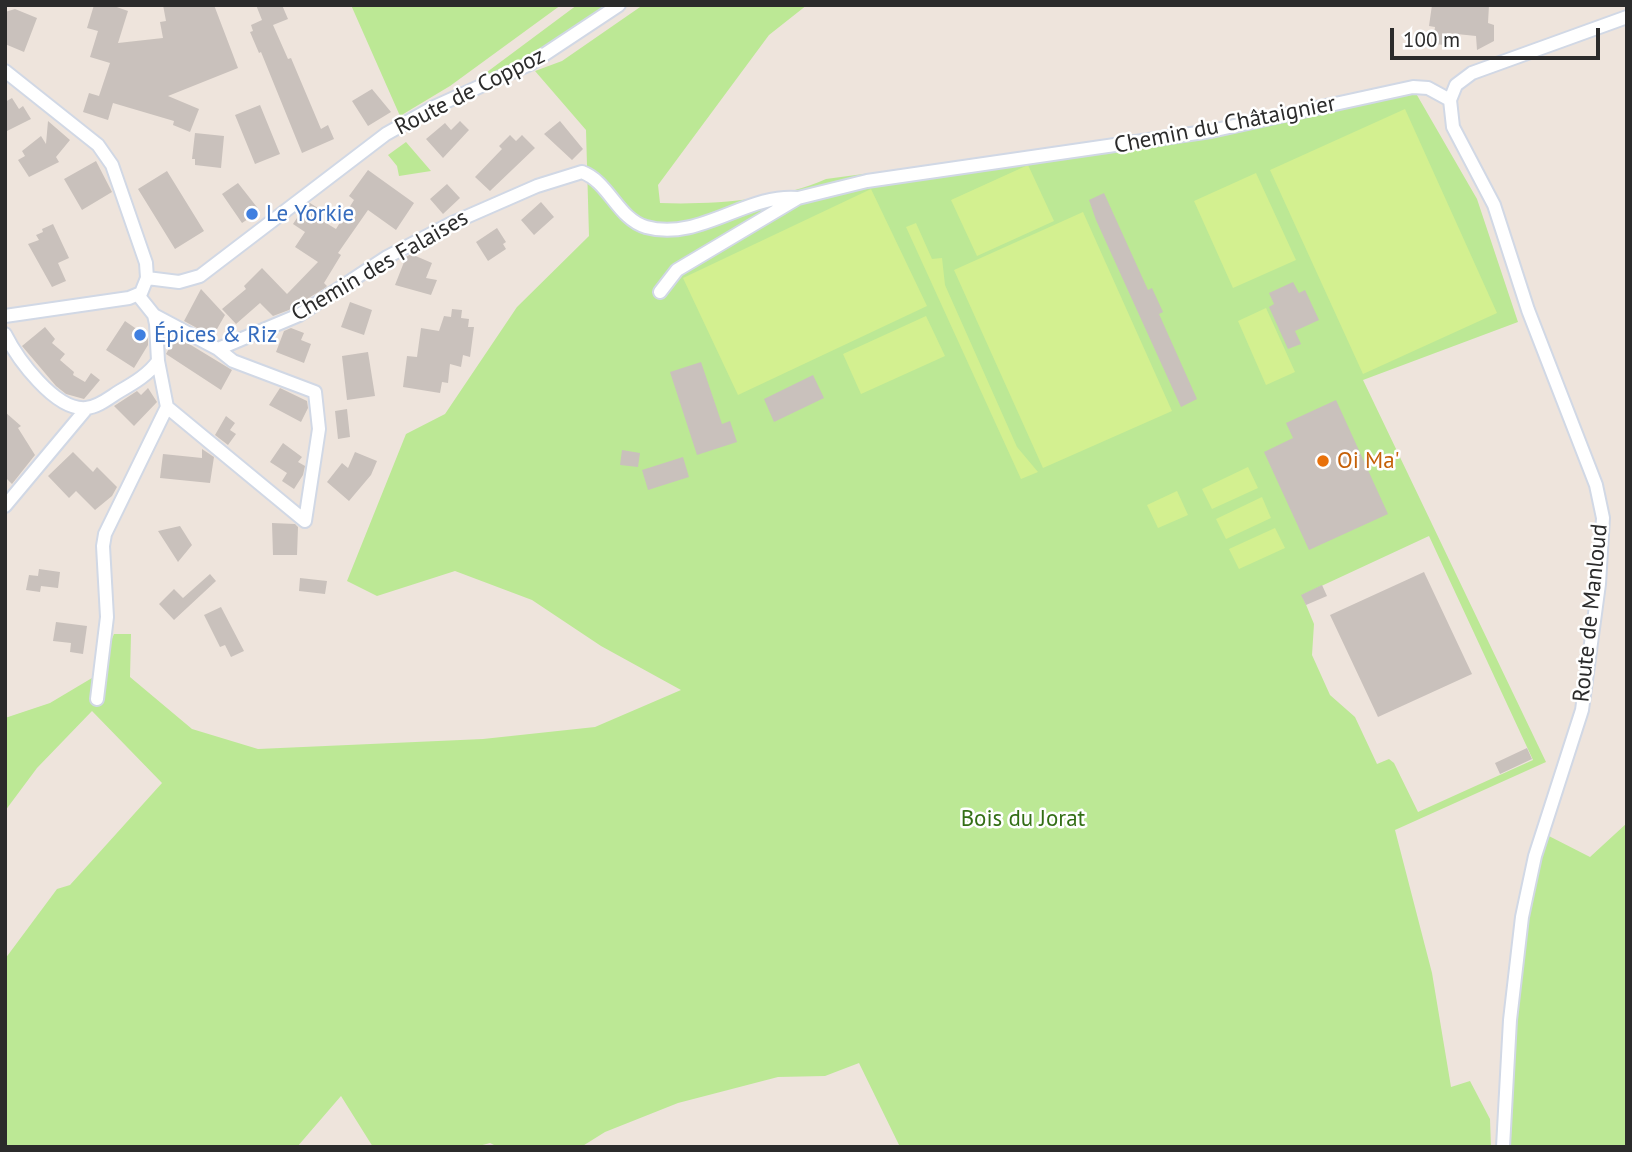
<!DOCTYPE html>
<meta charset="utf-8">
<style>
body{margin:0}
#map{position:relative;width:1632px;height:1152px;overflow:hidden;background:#eee4dc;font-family:"PT Sans",sans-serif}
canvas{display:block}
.frame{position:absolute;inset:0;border:7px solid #2b2b2b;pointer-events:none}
.scale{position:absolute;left:1390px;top:28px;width:210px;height:32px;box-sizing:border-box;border:4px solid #2b2b2b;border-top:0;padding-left:9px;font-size:21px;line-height:24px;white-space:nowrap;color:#2b2b2b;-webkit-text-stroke:5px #fff;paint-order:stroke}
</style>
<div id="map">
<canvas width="1632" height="1152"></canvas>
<div class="frame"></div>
<div class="scale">100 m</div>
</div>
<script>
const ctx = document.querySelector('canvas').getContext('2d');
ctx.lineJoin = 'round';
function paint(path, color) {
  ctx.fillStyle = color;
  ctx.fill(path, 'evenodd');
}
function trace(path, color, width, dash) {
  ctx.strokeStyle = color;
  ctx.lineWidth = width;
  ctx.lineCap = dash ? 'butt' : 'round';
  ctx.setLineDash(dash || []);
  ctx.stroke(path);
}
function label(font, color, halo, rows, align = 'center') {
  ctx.font = font + ' "PT Sans",sans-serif';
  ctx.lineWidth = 5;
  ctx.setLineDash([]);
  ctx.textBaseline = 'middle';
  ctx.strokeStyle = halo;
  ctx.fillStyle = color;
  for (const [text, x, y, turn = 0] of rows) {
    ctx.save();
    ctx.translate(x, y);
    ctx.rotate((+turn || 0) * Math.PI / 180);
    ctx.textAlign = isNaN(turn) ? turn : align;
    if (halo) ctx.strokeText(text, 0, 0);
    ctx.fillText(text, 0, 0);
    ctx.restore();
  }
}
paint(new Path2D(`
 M351,5H561L450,86L400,116Z
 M577,5H613L532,56L495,71L493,76L483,75Z
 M643,5H807L769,35L658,185L660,203C711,205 780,200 826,179L1168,133L1410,83L1477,199L1518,322L1363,380L1546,762L1395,830L1432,973L1451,1087L1470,1081L1490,1119L1491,1147H900L859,1063L825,1076L778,1077L678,1103L605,1132L581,1147H498L490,1143L475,1147H373L341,1096L297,1147H5V959L57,889L70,885L162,783L92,711L37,768L5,811V718L50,703L97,675L114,634H131L130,677L192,729L258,749L483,739L595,727L681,690L601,646L532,600L455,571L377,596L347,581L406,434L445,414L517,307L589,236L586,130L535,71L562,61ZM1429,536L1533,760L1418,812L1394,763L1389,759L1377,764L1355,717L1330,695L1312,655L1314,624L1302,595Z
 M406,142L431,171L399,176L397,166L388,155Z
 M1627,823V1147H1503L1510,1020L1543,833L1590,857Z`), '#bce895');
paint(new Path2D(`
 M1405,109L1497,313L1363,374L1270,170Z
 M1028,165L1054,221L977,256L951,200Z
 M1256,173L1296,260L1233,288L1194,201Z
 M871,189L927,306L738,395L683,278Z
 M1083,212L1172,411L1043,468L954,270Z
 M916,223L932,259L942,258L945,285L1017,447L1038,472L1021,479L906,227Z
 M1266,308L1295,372L1266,385L1238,321Z
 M926,316L945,356L861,394L843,354Z
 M1248,467L1258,488L1212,509L1202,489Z
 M1177,491L1188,515L1158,528L1147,505Z
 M1262,497L1271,518L1226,539L1216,519Z
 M1275,528L1285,548L1239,569L1229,549Z`), '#d3f090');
paint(new Path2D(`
 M94,5H111L128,11L118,43L163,38L160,22L166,21L163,5H214L238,68L168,96L199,109L190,132L173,125L174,121L113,103L108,120L83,112L89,93L99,96L110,63L90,57L98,31L87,28Z
 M256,5H282L288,19L273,25L288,59L291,58L321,129L328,125L334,139L302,153L261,52L259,53L250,32L253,31L251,25L262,20Z
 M1432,5H1489L1488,23L1494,25V41L1477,50L1476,36L1447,33L1446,45L1433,44L1435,27L1429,26Z
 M15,9L37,18L24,52L5,44V12Z
 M372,89L391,112L368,126L352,101Z
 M12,98L19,109L23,106L31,119L5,132V102Z
 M260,105L280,154L255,164L235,115Z
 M48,121L70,140L56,157L59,162L29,177L18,160L25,156L22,151L41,136L46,144Z
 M460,121L469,130L443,158L426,139L445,123L451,130Z
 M560,121L583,149L572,160L544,134Z
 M195,133L224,136L221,168L195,165V159H192Z
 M510,135L516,141L522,135L535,148L490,191L475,177L502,149L499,146Z
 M96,161L112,192L82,210L64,179Z
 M368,170L414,203L396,230L368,210L338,253L341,255L324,283L327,286L325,288L307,299L303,296L289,310L273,316L260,303L236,324L222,309L246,289L244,286L262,268L287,294L318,262L295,247L305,232L293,224L303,209L310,203L321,210L316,217L336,229L354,200L349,196Z
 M167,171L204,231L175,249L138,189Z
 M238,183L260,211L242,223L222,194Z
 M447,184L460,198L443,214L430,199Z
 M1104,193L1148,290L1152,288L1163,312L1159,314L1197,399L1181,407L1096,220L1089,200Z
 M541,202L554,217L534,235L521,220Z
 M53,224L69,258L58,263L66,281L52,287L28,244L39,240L36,235L43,232L42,229Z
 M497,228L506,242L503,244L506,249L488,261L476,242Z
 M411,254L432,263L426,278L437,280L431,295L395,285L406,257Z
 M1293,282L1299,293L1305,290L1319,320L1295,331L1301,344L1288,349L1269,307L1274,304L1269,293Z
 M201,289L225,315L217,329L208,334L184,321Z
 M350,302L372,310L364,335L341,327Z
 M452,309L462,310L461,318L469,319L468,327H474L470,357L463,355L461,367L450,364L448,383L442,382L440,393L403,387L407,356L417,357L421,328L439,331L444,316L451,317Z
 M125,321L148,337V345L134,368L106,350Z
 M45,327L55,339L52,343L65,354L60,360L74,372L73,375L85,382L91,373L100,380L84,399L66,394L56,386L22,346Z
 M291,328L304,333L301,340L311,344L304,363L276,352L284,331Z
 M176,336L232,370L221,390L166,354Z
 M368,352L375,396L347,400L342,356Z
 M701,362L722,424L730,421L737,442L697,455L670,372Z
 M813,375L824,398L774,422L764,399Z
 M148,388L157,402L134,426L114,406L137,391L141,395Z
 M280,388L307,401L308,408L301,422L269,405Z
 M1336,400L1388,514L1309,550L1264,452L1293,438L1286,423Z
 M347,409L350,437L338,439L335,411Z
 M5,412L21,426L18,428L35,455L12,484L5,477Z
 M226,416L235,423L230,430L236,434L228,445L215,435Z
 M283,443L302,457L298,462L305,466L303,475L294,489L282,481L287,473L270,462Z
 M202,449L214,457L210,483L160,478L163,454L202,458Z
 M622,450L640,453L638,467L620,465Z
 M73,452L93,472L97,467L117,487L112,496L95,510L76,491L69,498L48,476Z
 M355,452L377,461L371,475L349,501L327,482L342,463L348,468Z
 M683,457L689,477L648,490L642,470Z
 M272,523L295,524L298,527L297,555H273Z
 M180,526L192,545L178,562L158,531Z
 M39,569L60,572L58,588L41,586L40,592L26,590L29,575L38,576Z
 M1424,572L1472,674L1378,717L1330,615Z
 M210,574L216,581L174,620L159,604L174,589L183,598Z
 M300,578L327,581L325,594L299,591Z
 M1322,585L1327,596L1306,605L1301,595Z
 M221,607L244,651L231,657L225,645L220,647L204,615Z
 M56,622L87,626L83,654L70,652L71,643L53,641Z
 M1527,748L1532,759L1500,774L1495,763Z`), '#c9c1bc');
const minor = new Path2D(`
 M5,71L98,145L112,165L146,263L147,278L141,293L129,298L5,316
 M147,278L179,282L200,276L386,134L434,107L530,64L619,5
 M660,292L677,270L798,198L867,181L1211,131L1413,87L1428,88L1450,100
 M138,295L154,315L156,324L158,361L167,407L305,521
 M154,315L218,349L233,361L315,392L319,429L305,521
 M5,334C17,358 55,411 86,408C99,407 110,397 120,391C134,383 149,374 158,361
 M218,349L299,315L387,257L450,224L537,186L582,172C609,182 618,219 646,227C699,242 747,193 798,198
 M5,506L87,408
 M97,699L107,617L103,546L105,534L167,407
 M1503,1147L1510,1020L1522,917L1535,856L1582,710L1599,584L1603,518L1596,485L1528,310L1494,205L1453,127L1450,100L1456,85L1472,73L1627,17`);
trace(minor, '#d1d8e5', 16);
trace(minor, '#fff', 12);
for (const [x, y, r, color] of [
 [252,214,7,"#3f7fe0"],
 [140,335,7,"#3f7fe0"],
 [1323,461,7,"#e8710a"]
]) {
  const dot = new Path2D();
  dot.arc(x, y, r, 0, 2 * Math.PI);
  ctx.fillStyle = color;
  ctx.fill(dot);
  trace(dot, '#fff', 2.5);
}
label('23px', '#2b2b2b', '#fff', [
 ["Route de Coppoz",470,92,-27],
 ["Chemin du Châtaignier",1225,125,-11],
 ["Chemin des Falaises",380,266,-30],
 ["Route de Manloud",1591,613,-84]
]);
label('23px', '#366cbe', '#fff', [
 ["Le Yorkie",266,214],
 ["Épices & Riz",154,335]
], 'left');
label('23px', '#c56008', '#fff', [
 ["Oi Ma'",1337,461]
], 'left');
label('23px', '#336e15', '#fff', [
 ["Bois du Jorat",1023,819]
]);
</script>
